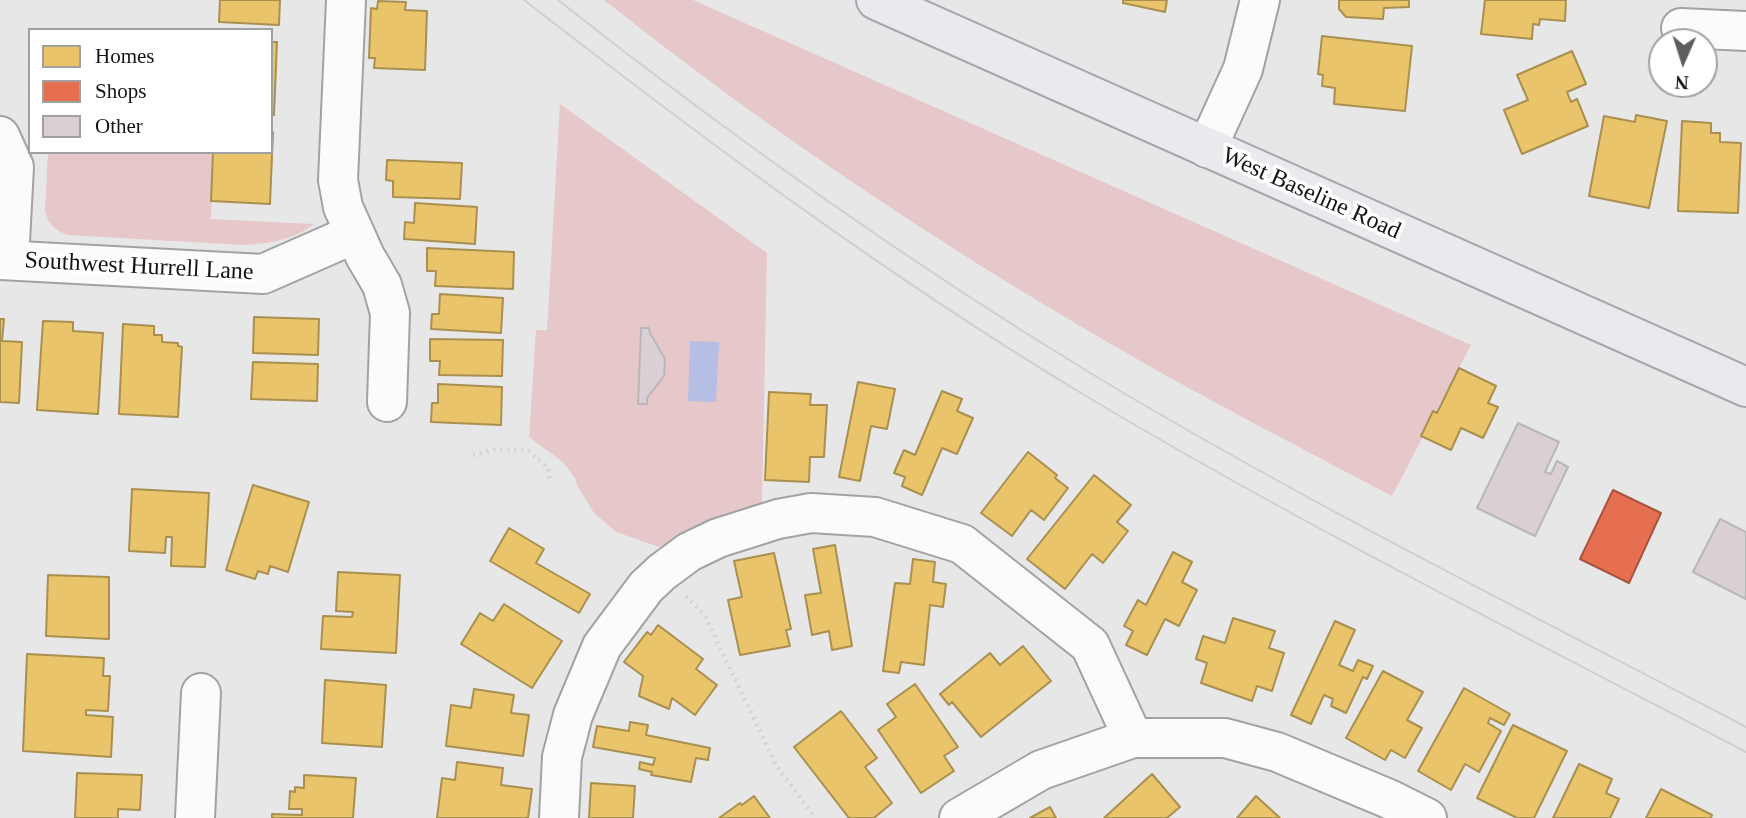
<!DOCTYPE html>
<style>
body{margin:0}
#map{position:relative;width:1746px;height:818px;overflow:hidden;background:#e8e7e8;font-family:"Times New Roman",serif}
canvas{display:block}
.legend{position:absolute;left:28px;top:28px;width:245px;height:126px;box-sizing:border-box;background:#fff;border:2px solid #a1a1a1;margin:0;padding:9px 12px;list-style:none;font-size:21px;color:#141414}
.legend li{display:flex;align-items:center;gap:14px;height:35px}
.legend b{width:35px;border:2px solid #a1a1a1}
.north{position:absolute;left:1648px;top:28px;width:70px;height:70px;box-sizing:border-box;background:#fff;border:2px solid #a1a1a1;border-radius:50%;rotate:183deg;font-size:19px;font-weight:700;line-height:28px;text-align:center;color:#141414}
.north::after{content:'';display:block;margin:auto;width:24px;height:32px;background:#5e5e5e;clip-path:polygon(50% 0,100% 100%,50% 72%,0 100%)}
</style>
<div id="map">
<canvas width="1746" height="818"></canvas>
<ul class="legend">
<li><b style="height:19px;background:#e9c46a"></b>Homes</li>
<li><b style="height:19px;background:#e76f51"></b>Shops</li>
<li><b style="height:19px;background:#dacfd5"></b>Other</li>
</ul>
<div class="north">N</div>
</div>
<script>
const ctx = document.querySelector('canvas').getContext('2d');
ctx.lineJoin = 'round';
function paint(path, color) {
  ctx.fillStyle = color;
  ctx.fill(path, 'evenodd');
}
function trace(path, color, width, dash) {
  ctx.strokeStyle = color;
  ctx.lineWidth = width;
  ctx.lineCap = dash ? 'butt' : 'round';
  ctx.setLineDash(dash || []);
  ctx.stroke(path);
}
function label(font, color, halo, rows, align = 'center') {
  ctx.font = font + ' "Times New Roman",serif';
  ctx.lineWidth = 7;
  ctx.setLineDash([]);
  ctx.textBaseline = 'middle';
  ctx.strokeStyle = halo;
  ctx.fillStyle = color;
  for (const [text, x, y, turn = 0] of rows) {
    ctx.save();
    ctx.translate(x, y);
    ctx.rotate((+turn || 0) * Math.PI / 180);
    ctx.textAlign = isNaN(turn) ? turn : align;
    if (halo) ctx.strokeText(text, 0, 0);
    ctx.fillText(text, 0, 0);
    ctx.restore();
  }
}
paint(new Path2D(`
 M604,0H693L1471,345L1392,496C1310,453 1229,411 1149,366C959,258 775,136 604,0Z
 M560,104L767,253L762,504L717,518L667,545L659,547L616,532L594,513L577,485L575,478L564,463L529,437L536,330H547Z
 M48,152H214L211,219L314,224C294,240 267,244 242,245L68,235C55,231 48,224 45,211Z`), '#e6c8cb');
paint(new Path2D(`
 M690,341L719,342L716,402L688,401Z`), '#b6bee4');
const homes = new Path2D(`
 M220,0H280L279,25L219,22Z
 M1123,0H1167L1165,12L1123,3Z
 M1339,0H1409V7L1384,8L1383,19L1346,17L1339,9Z
 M1485,0H1566L1565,21L1540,19L1539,25L1533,24L1532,39L1481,34Z
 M378,1L406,2L405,10L427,11L425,70L374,68L375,58H369L371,8L377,9Z
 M1322,36L1412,46L1405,111L1334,104L1335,88L1322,86L1323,75L1318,74Z
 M271,42H277L274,115H271Z
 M1572,51L1586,84L1567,92L1571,102L1577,99L1588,126L1522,154L1504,110L1528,100L1517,75Z
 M1636,115L1667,121L1649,208L1589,196L1604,116L1635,122Z
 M1682,121L1711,123V133H1720V142L1741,143L1738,213L1678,211Z
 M271,132H273L270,204L211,201L213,152H271Z
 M387,160L462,163L460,199L393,197V181L386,180Z
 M415,203L477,207L475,244L404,239L405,222L414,223Z
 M427,248L514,252L513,289L435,286L436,271H427Z
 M440,294L503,298L501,333L431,329L432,314H439Z
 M254,317L319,319L318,355L253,353Z
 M0,319H4L2,341L22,342L19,403L0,402Z
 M43,321L73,322V331L103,333L98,414L37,410Z
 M123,324L154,326V335H162V342L178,343V346L182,347L178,417L119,414Z
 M430,339L503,340L502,376L439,375L440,361H430Z
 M253,362L318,364L317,401L251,399Z
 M1459,368L1496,386L1488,403L1498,407L1483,438L1461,428L1451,450L1421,436L1433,411L1437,413Z
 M858,382L895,389L887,429L871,426L860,481L839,477Z
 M438,384L502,387L501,425L431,422L432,403H438Z
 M942,391L962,399L957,411L973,418L957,454L942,448L922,495L902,486L905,477L894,473L904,450L915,455Z
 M769,392L811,394L810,405H827L824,457H810L809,482L765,480Z
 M1028,452L1057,475L1055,478L1068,488L1044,520L1031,510L1012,536L981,513Z
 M1094,475L1131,505L1117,522L1128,531L1103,563L1092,554L1065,589L1027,559Z
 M253,485L309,502L288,572L270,566L268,574L258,571L255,579L226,570Z
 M132,489L209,493L205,567L171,566L172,537H166L165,553L129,551Z
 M509,528L544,549L536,563L590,594L579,613L490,561Z
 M835,545L852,646L832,650L829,631L812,635L805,595L821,593L813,549Z
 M1173,552L1192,562L1182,582L1197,590L1179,626L1165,619L1147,655L1126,645L1133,631L1124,626L1138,600L1146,605Z
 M774,553L791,629L786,630L790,646L740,655L728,600L742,597L734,561Z
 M913,559L935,562L933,582L946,584L943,607L930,605L924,665L901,662L899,673L883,671L895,583L910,584Z
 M338,572L400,575L396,653L321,649L323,616L352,617L353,612L336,611Z
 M48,575L109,577V639L46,636Z
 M504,604L562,641L532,688L461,644L480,613L493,621Z
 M1233,618L1275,631L1269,648L1284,653L1272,691L1257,686L1252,701L1201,683L1207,663L1196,659L1203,636L1225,643Z
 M1335,621L1355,630L1339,665L1353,671L1358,660L1373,666L1367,679L1363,677L1346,713L1331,706L1333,699L1324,695L1311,724L1291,715Z
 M658,625L703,659L696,669L717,685L695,715L672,698L669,709L639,696L643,676L624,662L647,632L651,635Z
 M1023,646L1051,681L981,737L952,702L949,705L940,694L990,653L1000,665Z
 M27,654L104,658L103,676H110L108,711L86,710V715L113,717L111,757L23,751Z
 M1383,671L1423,692L1407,720L1422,728L1405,758L1391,750L1385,760L1346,738Z
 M325,680L386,685L382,747L322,743Z
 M915,684L958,747L944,756L954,771L921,793L878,730L896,717L887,704Z
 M1464,688L1510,714L1504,725L1490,718L1488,723L1501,731L1479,772L1465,764L1451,790L1418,771Z
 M474,689L514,695L511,713L529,715L523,756L446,746L451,705L471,708Z
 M841,711L877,758L865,767L892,803L874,818H849L794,747Z
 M630,722L648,725L646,735L710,748L708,760L696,758L691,782L651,775L652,772L639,769L640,762L653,765L655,758L593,747L597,726L629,731Z
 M1513,725L1567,751L1534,818H1517L1477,798Z
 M457,762L503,768L501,785L532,789L528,818H437L442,778L455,780Z
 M1579,764L1612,779L1606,793L1619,799L1610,818H1553Z
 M77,773L142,775L140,810L118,809V818H75Z
 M1152,774L1180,807L1167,818H1104Z
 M304,775L356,778L353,818H272V814L302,815V809H289L290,791L295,792V787L304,788Z
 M591,783L635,786L633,818H589Z
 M1661,789L1712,815L1711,818H1646Z
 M754,796L770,818H719L740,803L742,805Z
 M1256,796L1280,818H1237Z
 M1050,807L1056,818H1030Z`);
paint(homes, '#e9c46a');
trace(homes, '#a98f50', 2);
const shops = new Path2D(`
 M1613,490L1661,513L1629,583L1580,559Z`);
paint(shops, '#e76f51');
trace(shops, '#a8543f', 2);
const building = new Path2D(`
 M641,328H649L650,333L665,359L664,376L647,398V404H638Z
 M1518,423L1559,442L1545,472L1551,474L1557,461L1568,467L1535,536L1477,508Z
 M1720,519L1746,532V599L1693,572Z`);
paint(building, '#dacfd5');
trace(building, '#b8b7b8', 2);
const minor = new Path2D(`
 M346,0L338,180L343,207L365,256L382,285L390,313L387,402
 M1681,28L1746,31
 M0,136L14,167L9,260
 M1207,148L1243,69L1260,0
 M0,260L263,274L354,234
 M195,818L201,693
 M559,818L562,757L573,715L602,646L646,587L662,572L689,552L718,538L778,519L811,513L875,517L962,544L1090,645L1133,738
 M959,818L1041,770L1133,738H1225L1277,752L1389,799L1427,818`);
const major = new Path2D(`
 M876,0L1746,387`);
trace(minor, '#a3a2a3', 42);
trace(major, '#a9a5af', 42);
trace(new Path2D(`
 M473,455L494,450H528L548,468L550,482
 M686,596L704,614L776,765L815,818`), '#d4d3d4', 4.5, [2, 5]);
trace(minor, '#fcfbfc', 38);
trace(major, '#ebe9ee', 38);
trace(new Path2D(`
 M524,0C707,142 892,280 1091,399C1304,526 1526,637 1746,752
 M558,0C729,135 906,261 1092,374C1304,502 1527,612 1746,727`), '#d0d0d0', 2);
label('24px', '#141414', '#fff', [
 ["West Baseline Road",1311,194,24],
 ["Southwest Hurrell Lane",139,267,3]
]);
</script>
